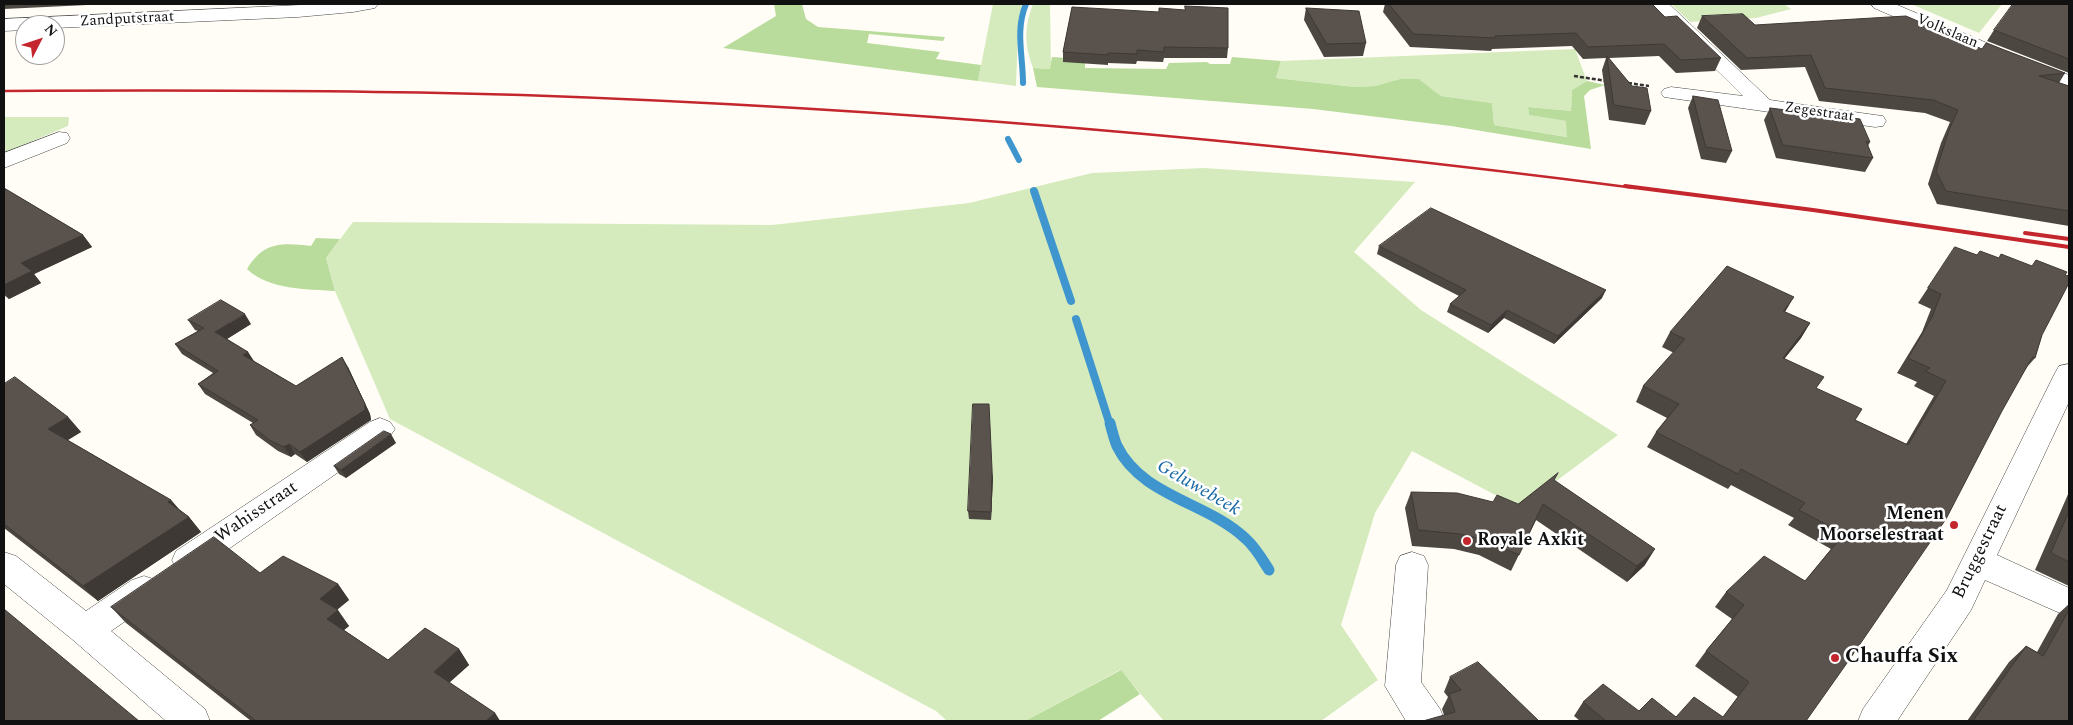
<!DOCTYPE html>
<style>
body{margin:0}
#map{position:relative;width:2073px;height:725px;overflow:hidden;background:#fffdf5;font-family:Spectral,serif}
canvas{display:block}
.frame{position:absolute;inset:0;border:5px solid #111;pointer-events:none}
.north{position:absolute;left:15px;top:15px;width:50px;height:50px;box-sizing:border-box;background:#fff;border:1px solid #a0a0a0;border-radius:50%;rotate:49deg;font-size:14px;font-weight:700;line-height:20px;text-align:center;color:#111}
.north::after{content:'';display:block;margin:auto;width:18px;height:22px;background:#c4262e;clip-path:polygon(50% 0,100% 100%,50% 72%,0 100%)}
</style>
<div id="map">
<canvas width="2073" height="725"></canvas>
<div class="frame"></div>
<div class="north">N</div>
</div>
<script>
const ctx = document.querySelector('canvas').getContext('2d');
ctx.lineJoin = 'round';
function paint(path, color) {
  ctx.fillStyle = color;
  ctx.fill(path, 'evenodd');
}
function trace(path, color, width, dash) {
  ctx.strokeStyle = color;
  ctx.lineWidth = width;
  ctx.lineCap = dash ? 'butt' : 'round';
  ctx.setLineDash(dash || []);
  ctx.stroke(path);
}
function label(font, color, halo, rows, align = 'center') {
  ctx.font = font + ' Spectral,serif';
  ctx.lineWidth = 5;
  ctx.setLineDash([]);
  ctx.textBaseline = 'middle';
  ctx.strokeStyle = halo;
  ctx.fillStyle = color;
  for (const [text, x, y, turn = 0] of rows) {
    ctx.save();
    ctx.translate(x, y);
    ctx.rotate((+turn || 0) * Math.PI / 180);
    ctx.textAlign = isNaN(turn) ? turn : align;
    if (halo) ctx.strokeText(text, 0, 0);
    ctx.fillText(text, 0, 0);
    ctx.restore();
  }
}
paint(new Path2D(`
 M993,4H1022L1018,30L1016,86L978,81Z
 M1033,4L1050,5L1051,69L1033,68C1024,45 1024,27 1033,4Z
 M1671,4H1784L1791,9L1756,18L1690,22Z
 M1911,4H2002L1979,33Z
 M1575,49L1587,81L1572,90L1571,111L1528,107L1529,115L1567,121L1568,137L1494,125L1492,103L1441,96L1419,79H1400L1375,86L1355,87L1276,78L1281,61Z
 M4,117H69L68,126L4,153Z
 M1204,168L1415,182L1354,252L1421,310L1618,435L1520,508L1412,451L1375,513L1341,625L1378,680L1321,721H1164L1120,670L1025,721H947L936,711L390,419L335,291L326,258L353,222L772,225L969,203L1092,173Z`), '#d5ebbd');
paint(new Path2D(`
 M774,4H802L806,19L818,27L945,37L943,41L869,34L867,43L940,52L936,59L981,65L978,81L723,48L776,16Z
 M1052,57L1085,59V68L1166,69L1169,63L1207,62L1210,64H1230L1232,57L1281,61L1276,78L1355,87L1375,86L1400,79H1419L1441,96L1492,103L1494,125L1567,137L1566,121L1529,115L1528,107L1571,111L1572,90L1587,81L1605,85L1590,90L1584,96L1591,149L1451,126L1313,109L1037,87L1033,68L1050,69Z
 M316,238L340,239L326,258L335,291C307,289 269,290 247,269C264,241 283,243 311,246Z
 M1121,670L1140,694L1098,721H1025Z`), '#b9dc9c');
trace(new Path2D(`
 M1023,83C1023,56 1015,30 1026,4
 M1008,139L1019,160`), '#3f96cf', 6);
trace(new Path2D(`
 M1034,191L1071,301
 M1076,319L1110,425`), '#3f96cf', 8);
trace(new Path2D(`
 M1110,423C1112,431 1114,439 1117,446C1142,497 1208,502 1246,539C1256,548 1262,559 1269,570`), '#3f96cf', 11);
const minor = new Path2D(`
 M322,4H378L375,8L353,12L298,17L55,28V25H25V30L4,31V19Z
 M1650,4H1669L1770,100L1875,115L1883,116L1886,121L1883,126L1875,127L1664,97L1661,93L1664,89L1671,87L1743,96Z
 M1871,4H1895L2020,57L2069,75V88L2006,65L1874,8Z
 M59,132L67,133L70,138L67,143L4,168V153Z
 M2069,364V402L1997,555L2069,588V617L1985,580L1971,610L1897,721H1858L1863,709L1947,590L2055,373L2059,366Z
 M380,418L390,422L395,429L390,436L200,569L188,573L176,569L172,560L176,551L370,422Z
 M4,552L16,556L86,611L132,580L144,576L156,580L161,590L156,600L111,631L205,709L210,721H166L73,640L4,584Z
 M1412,552L1424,556L1428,565L1421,682L1440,709L1445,721H1406L1385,686L1396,565L1400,556Z`);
trace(minor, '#444', 1);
trace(new Path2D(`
 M1574,76L1607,81
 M1628,83L1649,86`), '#333', 2.5, [4, 2]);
paint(minor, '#fff');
trace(new Path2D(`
 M4,91C177,90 349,90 522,95C894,108 1266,140 1635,188`), '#c4262e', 2.5);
trace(new Path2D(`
 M1625,186L1813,210L2069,247
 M2025,233L2069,239`), '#c4262e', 4);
paint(new Path2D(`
 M4,4H108L4,9Z
 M1385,4H1652L1665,17L1721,58L1715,71L1676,73L1659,56L1609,58L1651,111L1645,125L1609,120L1602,70L1606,58L1583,59L1572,46L1492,49L1491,51L1410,47L1383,12Z
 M2069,4V73L1987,41L1994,30Z
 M1072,7L1228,48L1227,58H1164L1163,62L1137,61L1136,64L1108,63V65L1063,62V52Z
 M1306,8L1366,43L1363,56L1324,57L1304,20Z
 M1702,16L1755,25L1982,49L2065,73L2059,83L2069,86V226L1937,204L1928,184L1941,143L1950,122L1925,113L1819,101L1805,67L1741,70L1697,28Z
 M1693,96L1732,151L1726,163L1701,159L1688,108Z
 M1770,108L1870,142L1868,146L1873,158L1865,172L1776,158L1764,120Z
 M4,188L83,235L92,247L34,274L41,283L9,299L4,295Z
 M1379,246L1602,298L1554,344L1504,318L1488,333L1447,312L1450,304L1459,296L1377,254Z
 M1955,247L2042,335L2035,358L2027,367L1806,721H1580L1574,716L1583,702L1676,717H1723L1738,697L1695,666L1706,651L1732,619L1715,607L1726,592L1805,581L1831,549L1788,525L1794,518L1731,485L1728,489L1647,447L1656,432L1667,418L1636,402L1643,386L1674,353L1662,347L1670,332L1785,312L1810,323L1801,338L1784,359L1816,388L1855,420L1906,444L1934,396L1914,386L1917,382L1897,373L1922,332L1931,309L1918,303Z
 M188,320L251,324L227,339L248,352L254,361L296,386L348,367L370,414L371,420L307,462L295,454L291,457L278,451L256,435L250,425L253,423L205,394L198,384L213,373L182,354L175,344L198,331L195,330Z
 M4,384L68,417L81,432L68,440L171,500L179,509L189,517L201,532L98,601L4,528Z
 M396,443L346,478L339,474L334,466Z
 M993,477L991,520L969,519L968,511Z
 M1554,480L1645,565L1627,582L1536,520L1511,571L1479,555L1454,549L1412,546L1405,508L1411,492L1493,502L1518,504Z
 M2069,492V586L2035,570Z
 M260,573L338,584L349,600L337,610L349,626L344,630L388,660L459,649L469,665L449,683L495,713L500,721H251L126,623L111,607Z
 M2069,604V721H1967L2009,662L2026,646L2037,652L2058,614Z
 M1450,677L1539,721L1444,715L1442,709L1448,697L1444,692Z`), '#4d4742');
paint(new Path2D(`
 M83,235L92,247L34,274L41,283L9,299L4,292V285L21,263Z
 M1606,290L1602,298L1554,344L1558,336Z
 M1794,297L1785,312L1783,311Z
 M1507,310L1504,318L1488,333L1491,325Z
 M245,314L251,324L222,342L215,332Z
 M1810,323L1801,338L1773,373L1783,358Z
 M248,352L254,362L243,355Z
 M342,357L348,367L370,414L371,420L307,462L300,452Z
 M68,417L81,432L61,444L48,429Z
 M391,434L396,443L346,478L341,470Z
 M289,444L295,454L291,457L284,447Z
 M992,469L993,477L991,520V512Z
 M171,500L184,516L168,502Z
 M189,517L201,532L98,601L83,586Z
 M1655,549L1645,565L1627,582L1637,566Z
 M338,584L349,600L331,614L320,599Z
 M338,610L349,626L339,634L327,619Z
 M459,649L469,665L444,687L434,672Z
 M495,713L500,721H486Z`), '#3f3936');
const building = new Path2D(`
 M1389,4H1652L1665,17L1677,16L1721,58L1681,60L1664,44L1588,47L1576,33L1495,36V38L1414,34Z
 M2013,4H2069V59L1994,30Z
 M1185,6L1228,8V48L1164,47V52L1137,50V54L1108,53V55L1063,52L1072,7L1159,12V8L1185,10Z
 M1306,8L1359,11L1366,43L1327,44Z
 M1743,14L1755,25L1906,16L1982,49L1986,43L2065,73L2039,76L2069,86V211L1946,191L1936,171L1949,130L1958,110L1933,100L1825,88L1811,55L1747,58L1702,16Z
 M1607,56L1632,86L1647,88L1651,111L1614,105Z
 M1693,96L1718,100L1732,151L1706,147Z
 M1770,108L1835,116L1860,119L1870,142L1866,141L1873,158L1783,145Z
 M4,188L83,235L21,263L32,271L4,285Z
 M1431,208L1606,290L1558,336L1507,310L1491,325L1450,304L1466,290L1379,246Z
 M1955,247L1977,255L1980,251L1999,258L2001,254L2032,266L2036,260L2067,272L2065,275L2069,276V283L2042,335L2035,358L2033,357L2030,361L2002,411L1946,519L1847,663L1806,721H1606L1583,702L1603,684L1639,711L1652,698L1676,717L1694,697L1723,717L1749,682L1706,651L1744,605L1726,592L1764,556L1805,581L1844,534L1799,510L1805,503L1741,469L1738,474L1656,432L1679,404L1643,386L1685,339L1670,332L1727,266L1794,297L1783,311L1810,323L1783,358L1824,377L1816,388L1862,409L1855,420L1908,445L1946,381L1925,371L1930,368L1908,358L1932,317L1941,294L1928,288Z
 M221,300L245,314L215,332L248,352L243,355L296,386L342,357L365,404V410L300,452L289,444L284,447L271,441L250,425L258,420L198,384L218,371L175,344L204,328L188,320Z
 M15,377L68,417L48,429L171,500L168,502L189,517L83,586L4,524V384Z
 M973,404H989L992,469L991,512L968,511Z
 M384,431L391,434L341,470L334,466Z
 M1558,473L1554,480L1655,549L1637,566L1543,504L1519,555L1486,540L1460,534L1418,530L1411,492L1457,493L1493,502L1497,495L1518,504Z
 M2069,512V562L2051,553Z
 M214,537L260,573L283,556L338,584L320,599L338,610L327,619L388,660L425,628L459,649L434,672L495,713L486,721H256L111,607Z
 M4,609L139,721H4Z
 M2069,610V721H1973L2026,646L2043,656Z
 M1478,662L1539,721H1423L1455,712L1449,694L1461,690L1450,677Z`);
paint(building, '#5a524d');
trace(building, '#3f3936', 1);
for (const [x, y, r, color] of [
 [1954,525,5,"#c4262e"],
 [1467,541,5,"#c4262e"],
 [1835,658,5,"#c4262e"]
]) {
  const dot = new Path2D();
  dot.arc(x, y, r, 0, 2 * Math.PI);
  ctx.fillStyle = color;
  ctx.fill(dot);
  trace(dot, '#fff', 2);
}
label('15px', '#111', '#fff', [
 ["Zandputstraat",127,20,-3],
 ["Volkslaan",1947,32,23],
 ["Zegestraat",1819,113,8]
]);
label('18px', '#111', '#fff', [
 ["Wahisstraat",257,513,-34],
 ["Bruggestraat",1981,552,-64]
]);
label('bold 18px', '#111', '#fff', [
 ["Menen",1944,515],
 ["Moorselestraat",1944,536],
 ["Royale Axkit",1477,541,"left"]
], 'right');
label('italic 19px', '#1768a6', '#fff', [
 ["Geluwebeek",1198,489,30]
]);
label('bold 21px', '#111', '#fff', [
 ["Chauffa Six",1845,658]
], 'left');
</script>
